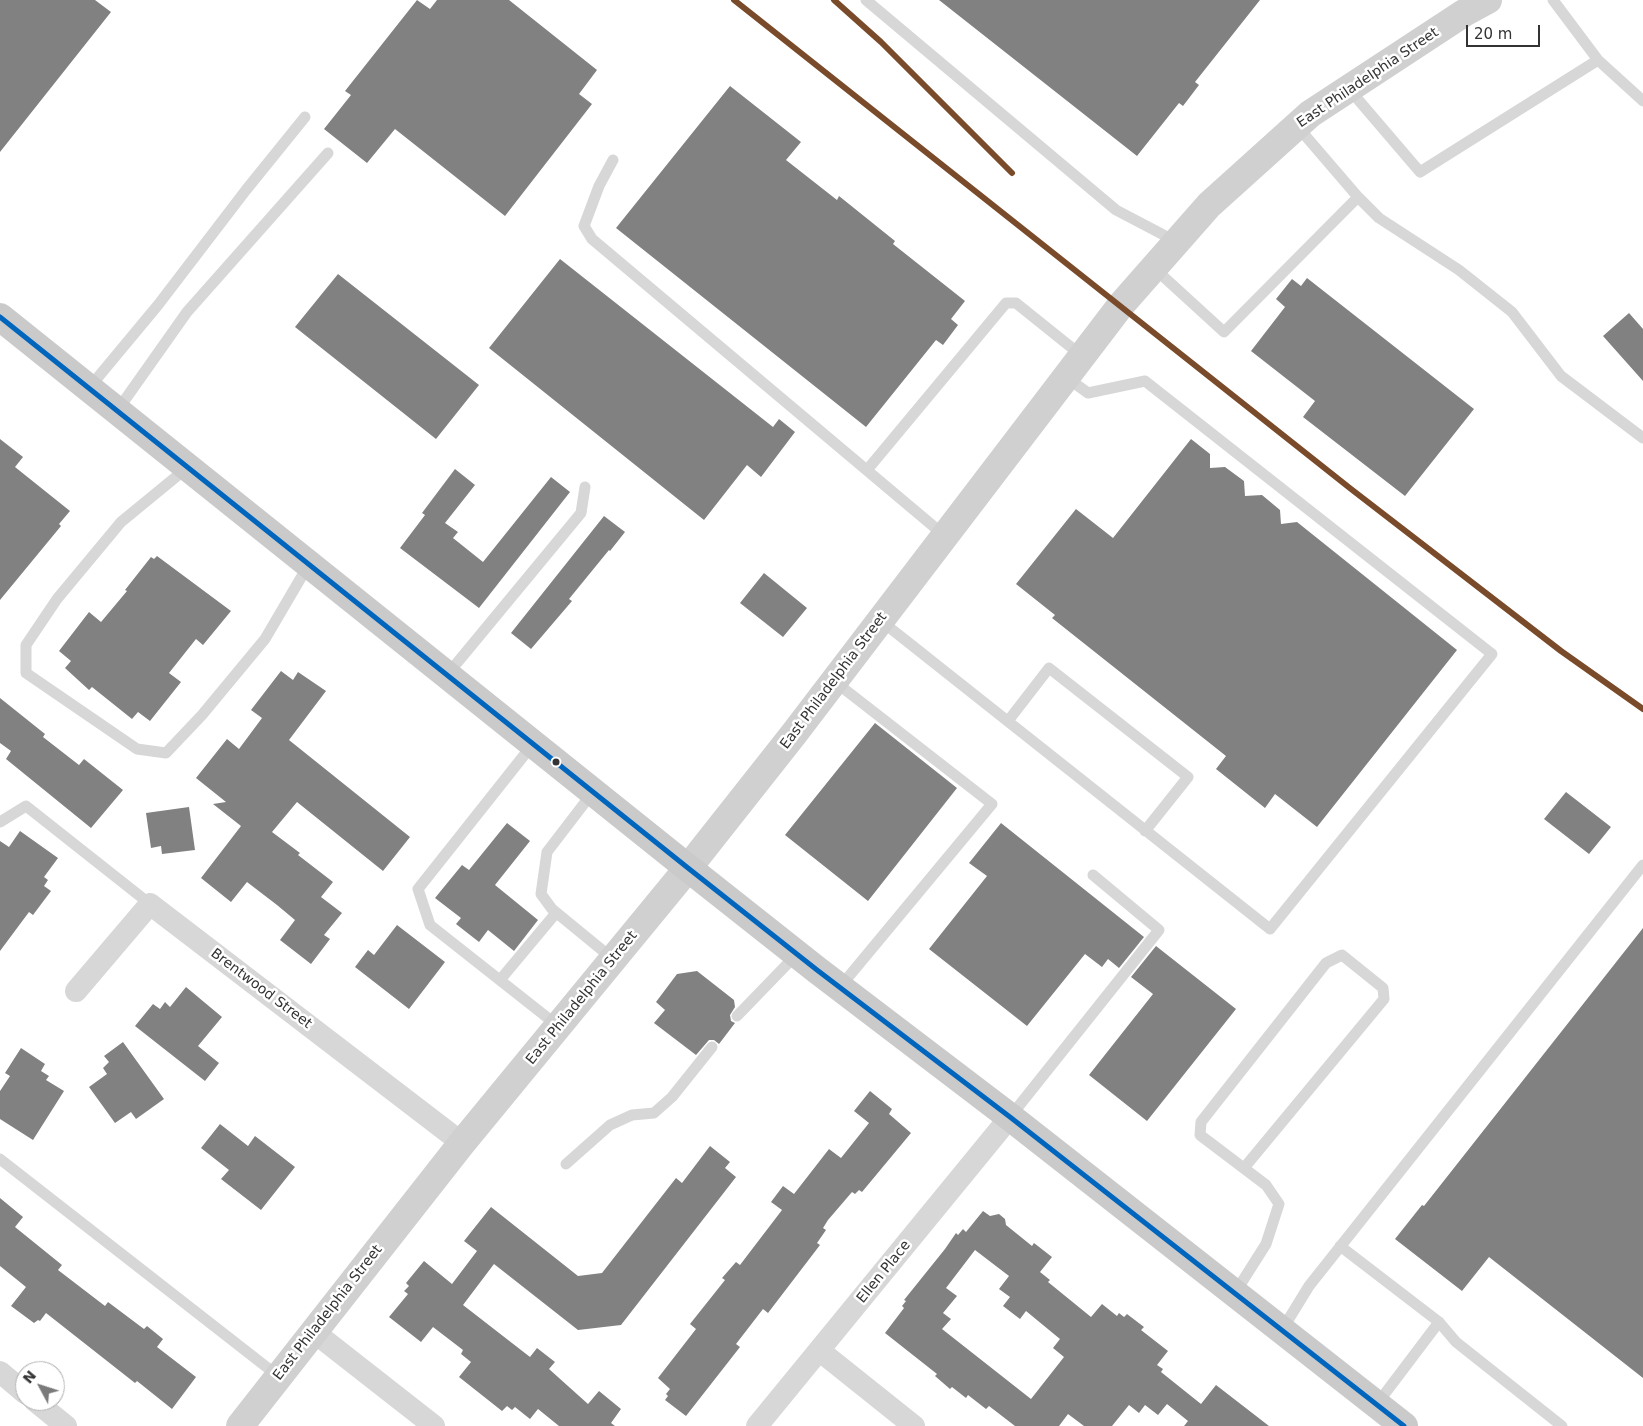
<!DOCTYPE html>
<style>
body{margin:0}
#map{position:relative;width:1643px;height:1426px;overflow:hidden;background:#fff;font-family:"DejaVu Sans",sans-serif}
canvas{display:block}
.north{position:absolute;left:15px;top:1361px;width:50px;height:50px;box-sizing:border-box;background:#fff;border:1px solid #adadad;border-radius:50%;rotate:310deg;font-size:14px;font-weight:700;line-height:20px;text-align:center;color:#333}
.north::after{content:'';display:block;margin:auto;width:18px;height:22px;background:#7a7a7a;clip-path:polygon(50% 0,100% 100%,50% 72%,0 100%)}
.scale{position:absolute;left:1466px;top:25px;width:74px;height:22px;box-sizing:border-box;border:2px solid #333;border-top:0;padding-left:6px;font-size:15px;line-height:18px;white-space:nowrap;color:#333;-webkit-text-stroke:4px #fff;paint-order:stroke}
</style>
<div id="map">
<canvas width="1643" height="1426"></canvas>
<div class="north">N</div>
<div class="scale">20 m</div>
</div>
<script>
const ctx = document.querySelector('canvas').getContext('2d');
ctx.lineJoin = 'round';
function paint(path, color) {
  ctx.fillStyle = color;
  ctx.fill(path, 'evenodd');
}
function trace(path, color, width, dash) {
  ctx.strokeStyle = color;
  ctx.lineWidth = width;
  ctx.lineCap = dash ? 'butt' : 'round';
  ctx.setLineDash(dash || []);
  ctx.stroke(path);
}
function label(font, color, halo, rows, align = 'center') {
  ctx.font = font + ' "DejaVu Sans",sans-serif';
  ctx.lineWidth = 5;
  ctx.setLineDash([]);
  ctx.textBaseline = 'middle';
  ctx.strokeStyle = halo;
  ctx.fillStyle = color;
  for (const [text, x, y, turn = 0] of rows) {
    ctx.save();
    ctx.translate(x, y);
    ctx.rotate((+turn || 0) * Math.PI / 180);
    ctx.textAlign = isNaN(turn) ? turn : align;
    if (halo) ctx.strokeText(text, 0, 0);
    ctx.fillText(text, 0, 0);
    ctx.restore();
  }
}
paint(new Path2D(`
 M0,0H95L111,12L0,152Z
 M417,0L430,9L437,0H509L597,70L579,94L592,104L505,216L395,129L367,163L324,129L351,95L345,91Z
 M939,0H1260L1195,82L1199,85L1183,106L1179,103L1137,156Z
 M730,86L801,142L786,160L837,200L839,196L895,241L893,244L965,301L951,319L958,325L943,345L936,340L866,427L616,228Z
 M560,259L773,427L779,419L795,432L761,477L747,465L704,520L489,348Z
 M338,274L479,385L436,439L295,327Z
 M1307,278L1474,409L1405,496L1303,417L1315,401L1251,351L1285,307L1276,299L1292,279L1301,286Z
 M1629,313L1643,329V381L1603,336Z
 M0,439L23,457L15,467L70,511L59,524L61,526L0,600Z
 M1191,439L1210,454V468L1225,467L1244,481L1245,496L1262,495L1280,510L1281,524L1297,522L1457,650L1317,827L1275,794L1265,808L1216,769L1226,756L1052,618L1055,615L1016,584L1076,509L1113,538Z
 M455,469L475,485L445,523L458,532L453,538L483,562L551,477L570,492L479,608L400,548L425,515L422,513Z
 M604,516L625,532L610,551L609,550L569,599L572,601L531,649L511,633Z
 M157,556L231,611L203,645L196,639L169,673L181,682L150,721L138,712L132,719L92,687L89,690L65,668L71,661L59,651L89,612L101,622L127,591L125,590L151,557L154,559Z
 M764,573L807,608L783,637L740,603Z
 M281,671L293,680L298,672L326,691L289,740L410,837L383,871L297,802L272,832L300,853L298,855L333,882L321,897L342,913L324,935L330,939L311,964L280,940L295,920L277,905L247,882L231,902L201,878L241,826L213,804L226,802L196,778L227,739L239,749L262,718L251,710Z
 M0,698L45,734L43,737L79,765L84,759L123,790L91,828L6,759L11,751L0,743Z
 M875,723L957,788L868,901L785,835Z
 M1566,792L1611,827L1589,854L1544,819Z
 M189,807L195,850L162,854L161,846L151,848L146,813Z
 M507,823L530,841L495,885L538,920L514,951L488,930L479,942L456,924L461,918L435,898L462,865L469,870Z
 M1001,823L1144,937L1119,968L1108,959L1102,967L1085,954L1027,1026L929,949L987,876L969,863Z
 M20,831L58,858L44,877L48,880L44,886L51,891L33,915L29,912L0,951V841L9,847Z
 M397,925L445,962L409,1009L355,967L368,950L374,955Z
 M1643,928V1378L1489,1257L1462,1291L1395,1239L1422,1205L1424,1206Z
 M1156,946L1236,1009L1147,1121L1089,1075L1153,994L1131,977Z
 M697,971L734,1000L735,1007L730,1015L731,1021L735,1023L719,1044L714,1040H709L696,1055L654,1023L665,1010L656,1002L677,974Z
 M186,987L222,1017L198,1046L219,1063L205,1081L135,1026L153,1004L160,1009L165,1002L170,1007Z
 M123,1042L164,1099L136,1119L131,1112L115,1123L89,1087L107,1074L103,1068L109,1062L104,1056Z
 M21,1048L45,1064L41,1071L49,1076L46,1080L64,1091L33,1140L0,1119V1091L10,1076L5,1073Z
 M870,1091L892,1109L889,1114L911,1133L862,1192L859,1190L855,1194L852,1192L828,1220L823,1228L826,1230L817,1243L820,1245L768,1313L763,1309L736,1344L740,1347L686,1416L665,1400L668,1396L666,1394L670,1389L658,1378L696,1329L690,1324L725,1280L722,1278L736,1262L740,1265L782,1210L771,1202L783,1186L794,1194L829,1149L841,1158L869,1123L854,1111Z
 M220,1124L248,1146L255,1136L295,1167L261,1210L221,1179L229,1170L201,1148Z
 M710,1146L730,1162L725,1168L736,1177L621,1325L578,1330L494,1264L463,1305L530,1357L537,1348L555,1362L549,1369L588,1404L599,1391L621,1409L611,1423L615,1426H559L538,1409L530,1419L515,1407L512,1410L507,1406L502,1411L459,1377L471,1362L461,1354L463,1350L433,1327L421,1342L389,1317L408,1294L404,1291L409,1286L406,1283L424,1261L452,1284L477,1251L464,1241L491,1207L578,1276L602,1273L676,1178L682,1183Z
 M0,1198L23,1217L15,1227L62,1265L58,1270L105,1306L108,1302L144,1329L147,1326L163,1339L157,1347L196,1377L172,1409L137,1381L135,1383L46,1313L40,1321L38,1320L34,1323L11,1306L26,1287L0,1266Z
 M983,1211L990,1216L999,1214L1005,1219L1006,1225L1032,1246L1034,1243L1052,1257L1040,1272L1050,1280L1048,1282L1091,1317L1102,1304L1117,1316L1119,1313L1124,1317L1127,1314L1144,1327L1141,1330L1168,1351L1157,1365L1163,1369L1161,1372L1201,1404L1216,1385L1269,1426H1184L1188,1421L1167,1404L1158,1415L1145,1405L1139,1413L1129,1405L1112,1426H1084L1068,1414L1059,1426H1015L989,1406L986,1409L968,1395L966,1398L952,1387L950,1389L935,1376L937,1374L885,1333L904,1308L902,1306L906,1301L904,1300L945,1249L956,1233L958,1235L963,1229L966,1232ZM975,1250L1009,1276L999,1289L1010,1297L1003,1306L1020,1319L1026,1311L1060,1339L1053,1348L1064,1357L1031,1399L942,1329L951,1319L943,1313L957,1296L946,1288Z`), '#818181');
trace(new Path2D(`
 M866,0L1116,210L1177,242
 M1553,0L1598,60
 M1349,89L1420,172L1598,60L1643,101
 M613,160L599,186L584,226L592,239L945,536
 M1358,197L1379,218L1459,270L1512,312L1561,376L1643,438
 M1154,268L1224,332L1358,197L1297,126
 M89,388L158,305L246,190L305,117
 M117,411L187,312L328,153
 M188,467L121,522L57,599L26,645V673L137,749L166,753L202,715L265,639L309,564
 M867,470L1006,303H1016L1082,356
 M880,620L1270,929L1492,654L1145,381L1088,393L1066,377
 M447,675L581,513L585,487
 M834,681L992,804L840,987
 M1008,721L1049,668L1188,777L1145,831
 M533,744L418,889L430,925L558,1026
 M593,792L547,852L541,894L552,909L613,959
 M0,822L26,806L150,904
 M500,980L556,913
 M737,1016L797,954
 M1010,1117L1159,930L1093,875
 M0,1159L278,1376
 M566,1164L610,1125L632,1115L654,1113L672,1097L712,1047
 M1340,1246L1439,1322L1456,1342L1562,1426
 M1235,1293L1266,1244L1279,1204L1266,1185L1200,1135L1201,1122L1326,963L1342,955L1383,988L1384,999L1244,1168
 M1282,1330L1309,1286L1643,865
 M1377,1404L1439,1322`), '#d7d7d7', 11);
trace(new Path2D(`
 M76,991L150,904L462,1143
 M314,1332L434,1426
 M820,1351L914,1426
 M0,1372L25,1393
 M35,1401L66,1426
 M757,1426L1010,1117`), '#d7d7d7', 22);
trace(new Path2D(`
 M240,1426L462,1143L688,868L793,735L1121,305L1209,205L1310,114L1464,13L1488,0`), '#d0d0d0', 28);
trace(new Path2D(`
 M0,317L688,868L817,970L1010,1117L1404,1426`), '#cacaca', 28);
trace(new Path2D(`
 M0,317L688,868L817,970L1010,1117L1404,1426`), '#0065bd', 5);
trace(new Path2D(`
 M734,0L1351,489L1561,651L1643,709
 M834,0L881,42L1012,173`), '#7a4b2a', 6);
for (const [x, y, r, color] of [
 [556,762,4.5,"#333"]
]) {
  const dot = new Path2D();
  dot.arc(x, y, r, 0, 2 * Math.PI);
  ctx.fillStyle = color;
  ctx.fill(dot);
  trace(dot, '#fff', 2);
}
label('14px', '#333', '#fff', [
 ["East Philadelphia Street",1368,78,-34],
 ["East Philadelphia Street",834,681,-53],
 ["Brentwood Street",261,989,37],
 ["East Philadelphia Street",582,998,-51],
 ["Ellen Place",884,1272,-51],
 ["East Philadelphia Street",328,1313,-52]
]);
</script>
